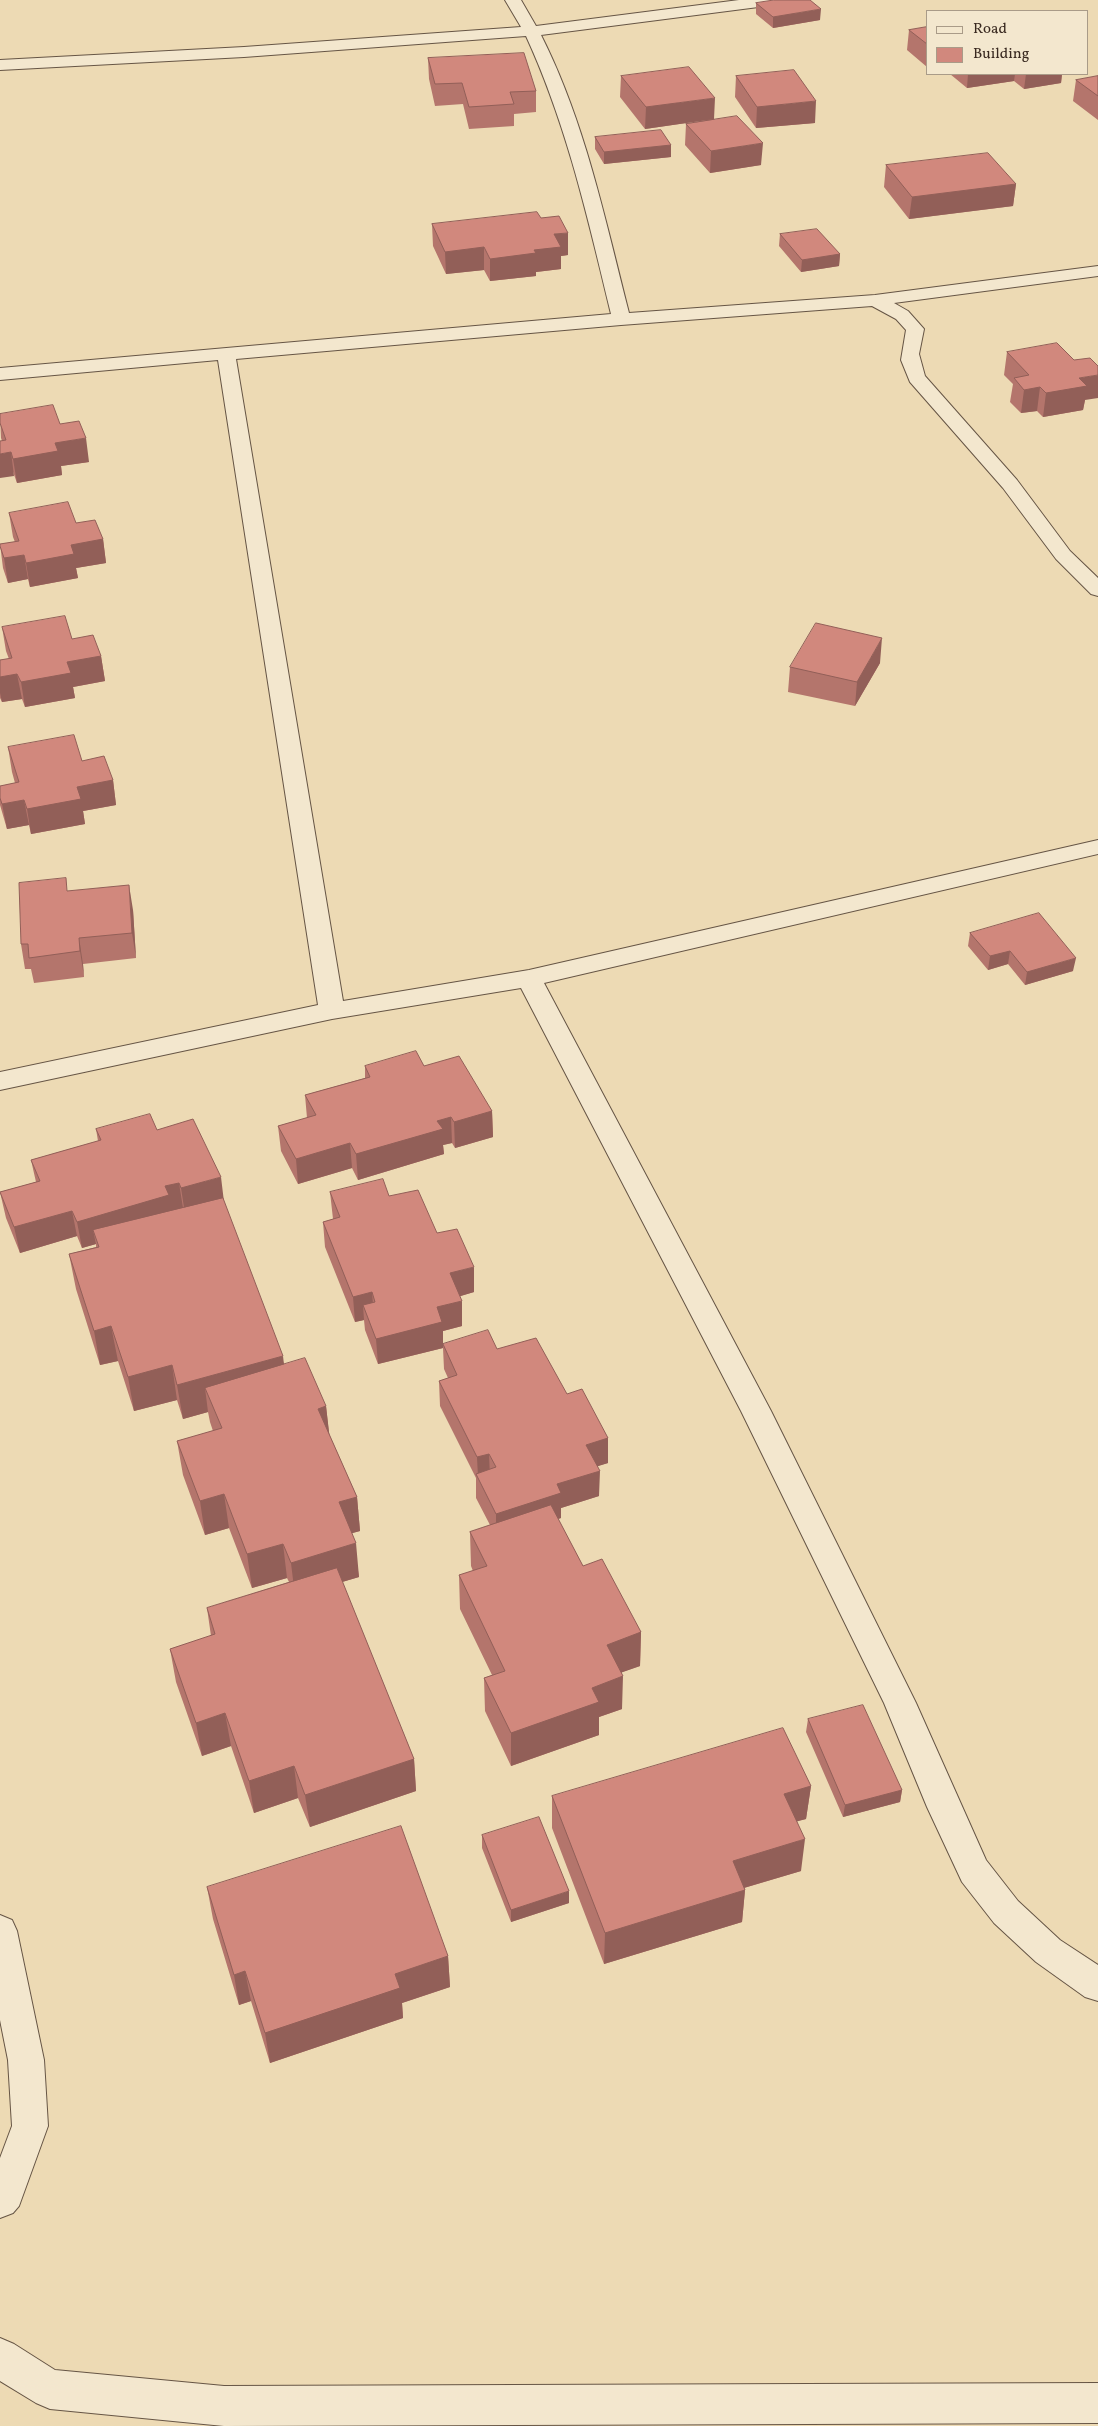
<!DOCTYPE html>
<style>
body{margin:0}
#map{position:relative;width:1098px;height:2426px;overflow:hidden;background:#eddab4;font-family:Vollkorn,serif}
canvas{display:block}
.legend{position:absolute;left:926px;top:10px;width:162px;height:65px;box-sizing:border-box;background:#f3e7ce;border:1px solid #a99b88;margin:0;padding:6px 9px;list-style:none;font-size:15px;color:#392920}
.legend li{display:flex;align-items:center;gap:10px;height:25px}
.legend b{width:25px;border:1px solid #a99b88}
</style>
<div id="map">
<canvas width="1098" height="2426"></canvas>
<ul class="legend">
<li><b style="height:6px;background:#f3e7ce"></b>Road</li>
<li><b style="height:14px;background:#d1887d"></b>Building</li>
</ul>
</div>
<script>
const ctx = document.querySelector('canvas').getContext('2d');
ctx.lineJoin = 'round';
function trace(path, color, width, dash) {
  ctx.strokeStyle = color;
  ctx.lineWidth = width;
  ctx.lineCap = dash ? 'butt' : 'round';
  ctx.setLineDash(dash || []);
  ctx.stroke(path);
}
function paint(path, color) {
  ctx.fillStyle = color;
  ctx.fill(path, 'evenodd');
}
const minor = new Path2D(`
 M505,0H521L536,26L739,0H782L774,5L541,35C585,122 605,219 629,313L875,295L1098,266V276L894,303L908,311L924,329L919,354L925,376L1017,480L1070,551L1098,578V596L1091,594L1056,559L1003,488L910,382L901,360L906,330L896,319L872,306L621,325L236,359L343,1001L529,970L1098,840V854L544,983L771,1411L916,1703L986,1860L1018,1901L1060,1940L1098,1965V2001L1085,1997L1036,1962L994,1923L962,1882L927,1807L884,1703L741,1411L521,988L332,1019L0,1090V1072L318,1005L218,360L0,380V368L611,314C588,219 567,125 526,36L244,57L0,70V60L244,47L521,27Z
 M0,1915L12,1920L17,1931L44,2060L48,2126L19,2206L13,2213L0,2218V2158L12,2126L8,2060L0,2020Z
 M0,2338L14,2344L55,2370L224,2386L1098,2383V2423L224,2426L50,2409L36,2403L0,2381Z`);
trace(minor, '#665545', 2);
paint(minor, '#f3e7ce');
paint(new Path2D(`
 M756,3L820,20L773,28L756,14Z
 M927,27V67L907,50L909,30Z
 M428,58L536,91V112L514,114V126L469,129L463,104L435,106L429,79Z
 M950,74H1062L1061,83L1024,89L1014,81L967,88Z
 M621,76L714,119L761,165L710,173L685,145L686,124L707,120L645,129L620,97Z
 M736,76L815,123L756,128L735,97Z
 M1098,76V120L1073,101L1076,80Z
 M595,137L671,145V157L604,164L595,149Z
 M886,165L1016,184L1013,206L909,219L884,187Z
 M541,218L568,255L561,256V269L536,272V276L490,281L484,270L446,274L433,246L432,224Z
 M780,234L840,254L839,266L801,272L779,246Z
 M1007,352L1085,400L1083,410L1043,417L1037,411L1021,413L1010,402L1013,384L1004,375Z
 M0,414L60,424L89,462L61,466L62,475L17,483L1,438Z
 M9,513L76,523L103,539L106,563L76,568L78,578L30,587L28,579L8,583L3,568L0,544L15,542L13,537Z
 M2,627L72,639L101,656L105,681L73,687L75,698L25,707L22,699L2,702L0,698V660L9,659L6,651Z
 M880,663L855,706L788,692L790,667Z
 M8,747L82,761L113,780L116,805L83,811L85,824L31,834L29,825L7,829L0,805V786L15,783L12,772Z
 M69,891L133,910L136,958L83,964L84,977L34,983L31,969H25L21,944Z
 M970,933L1073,971L1025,985L1008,964L988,970L968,946Z
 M365,1066H424L492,1111L493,1137L455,1148L452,1143L443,1145L444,1154L358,1180L352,1168L298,1184L281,1151L278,1126L307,1118L305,1095L365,1078Z
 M96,1129L157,1130L224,1202L284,1364L326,1406L329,1434L357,1497L360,1531L352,1533L359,1577L342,1582L414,1759L416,1791L310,1827L298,1798L254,1813L231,1746L202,1756L176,1682L170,1649L211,1636L207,1608L289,1582L287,1578L252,1588L229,1528L205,1535L183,1475L177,1441L213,1431L210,1422L208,1412L183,1419L177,1400L134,1411L118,1361L100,1365L76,1289L69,1254L96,1247V1244L82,1248L77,1236L20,1253L6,1218L0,1192L36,1182L31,1160L98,1141Z
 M330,1192L389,1196L437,1233L474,1292L460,1296L462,1326L443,1331V1344L497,1349L567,1394L608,1438V1463L597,1466L599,1496L561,1508V1518L558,1519L583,1566L641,1632L640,1666L622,1672V1709L599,1717V1735L511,1766L485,1711L484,1678L492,1675L460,1609L459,1575L473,1571L471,1566L470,1532L490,1525L476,1498V1478L440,1406L439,1381L448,1378L444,1369L443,1348L378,1364L365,1330L364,1320L355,1322L325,1247L323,1222L333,1219Z
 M808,1719L902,1790L900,1802L843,1817L806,1732Z
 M811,1786L806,1819L797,1821L801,1871L744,1888L745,1890L742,1922L604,1964L552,1828V1796Z
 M482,1835L569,1903L511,1922L482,1848Z
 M207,1887L448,1956L450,1987L402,2003L403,2018L270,2063L251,2001L239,2005L213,1919Z`), '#b4756c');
paint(new Path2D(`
 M821,9L820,20L773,28V17Z
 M968,74H1015L1014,81L967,88Z
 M1026,74H1062L1061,83L1024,89Z
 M715,98L714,119L645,129L646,107Z
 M816,101L815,123L756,128L757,107Z
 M763,143L761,165L710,173L711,151Z
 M671,145V157L604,164V152Z
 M1016,184L1013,206L909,219L912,197Z
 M568,233V255L561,256V269L536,272V276L490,281V259L534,250L554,234Z
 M484,247V270L446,274L445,252Z
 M840,254L839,266L801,272L802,260Z
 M1098,375V398L1085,400L1083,410L1043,417L1046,393L1079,378Z
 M1040,387L1037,411L1021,413L1024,390Z
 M86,438L89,462L61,466L62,475L17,483L13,459L55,443Z
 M11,452L14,476L0,478V454Z
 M103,539L106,563L76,568L78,578L30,587L26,563L71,545Z
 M24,555L28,579L8,583L4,558Z
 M882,638L880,663L855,706L857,682Z
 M101,656L105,681L73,687L75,698L25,707L21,682L67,662Z
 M17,674L22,699L2,702L0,693V677Z
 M113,780L116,805L83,811L85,824L31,834L27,809L77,787Z
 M24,800L29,825L7,829L2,804Z
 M129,885L133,910L136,958L132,933Z
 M79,938L83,964L84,977L80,951Z
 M1010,951L1008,964L988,970L990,956Z
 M1076,958L1073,971L1025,985L1027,972Z
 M492,1111L493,1137L455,1148L454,1122Z
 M451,1117L452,1143L443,1145L444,1154L358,1180L356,1154L437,1121Z
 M350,1143L352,1168L298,1184L296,1159Z
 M221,1177L224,1202L185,1214L181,1188Z
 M179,1183L183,1208L93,1230L96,1244L82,1248L77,1222L165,1186Z
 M72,1211L77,1236L20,1253L14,1227Z
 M474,1267V1292L451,1299L450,1273Z
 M372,1292L374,1317L363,1305L364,1320L355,1322L353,1297Z
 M462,1301V1326L443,1331V1348L378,1364L376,1339L437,1307Z
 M111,1326L118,1361L100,1365L94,1331Z
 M283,1356L287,1390L205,1388L208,1412L183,1419L177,1385Z
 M172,1365L177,1400L134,1411L128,1377Z
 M326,1406L330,1440L318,1409Z
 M608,1438V1463L586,1470V1445Z
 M489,1454L490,1478L478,1477L477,1457Z
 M600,1471L599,1496L561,1508V1518L496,1538V1514L557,1484Z
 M224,1494L229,1528L205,1535L200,1501Z
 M357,1497L360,1531L342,1536L339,1502Z
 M356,1543L359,1577L295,1596L291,1563Z
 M283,1544L287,1578L252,1588L247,1554Z
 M641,1632L640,1666L606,1678L607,1645Z
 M623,1676L622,1709L599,1717V1735L511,1766V1733L592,1688Z
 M225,1713L231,1746L202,1756L196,1723Z
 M414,1759L416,1791L310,1827L305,1795Z
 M294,1766L298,1798L254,1813L249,1781Z
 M811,1786L806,1819L780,1826L784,1794Z
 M902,1790L900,1802L843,1817L845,1805Z
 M805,1839L801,1871L730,1892L733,1861Z
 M745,1890L742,1922L604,1964L605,1933Z
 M569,1891V1903L511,1922V1910Z
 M448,1956L450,1987L402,2003L403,2018L270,2063L265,2033L395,1974Z
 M245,1971L251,2001L239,2005L234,1975Z`), '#925f58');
const building = new Path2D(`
 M774,0H810L821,9L773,17L756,3Z
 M927,27V44L909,30Z
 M524,53L536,91L510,92L514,104L469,107L462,83L435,84L428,58Z
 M689,67L715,98L646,107L621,76Z
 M794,70L816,101L757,107L736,76Z
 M1098,76V96L1076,80Z
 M737,116L763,143L711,151L686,124Z
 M661,130L671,145L604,152L595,137Z
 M988,153L1016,184L912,197L886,165Z
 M537,212L541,218L559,216L568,233L554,234L561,247L534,250L536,253L490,259L484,247L445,252L432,224Z
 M817,229L840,254L802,260L780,234Z
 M1057,343L1074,360L1090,358L1098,366V375L1079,378L1087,386L1046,393L1040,387L1024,390L1014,378L1029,375L1007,352Z
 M53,405L60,424L79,421L86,438L55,443L58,451L13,459L11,452L0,454V441L6,440L0,423V414Z
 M68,502L76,523L95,520L103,539L71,545L74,554L26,563L24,555L4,558L0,546V544L19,541L9,513Z
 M65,616L72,639L93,635L101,656L67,662L71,673L21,682L17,674L0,677V660L12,658L2,627Z
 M816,623L882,638L857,682L790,667Z
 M74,735L82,761L104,756L113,780L77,787L81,799L27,809L24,800L2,804L0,798V786L19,782L8,747Z
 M66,878L67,891L129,885L132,933L79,938L80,951L29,958L28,944H21L19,883Z
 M1039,913L1076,958L1027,972L1010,951L990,956L970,933Z
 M416,1051L424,1066L459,1056L492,1111L454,1122L451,1117L437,1121L443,1129L356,1154L350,1143L296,1159L278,1126L316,1115L305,1095L370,1077L365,1066Z
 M150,1114L157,1130L193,1119L221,1177L181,1188L179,1183L165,1186L169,1195L77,1222L72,1211L14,1227L0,1192L40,1181L31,1160L101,1140L96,1129Z
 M383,1179L389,1196L418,1190L437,1233L457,1229L474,1267L450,1273L462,1301L437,1307L442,1322L376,1339L363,1305L375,1302L372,1292L353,1297L323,1222L340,1217L330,1192Z
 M223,1198L283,1356L177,1385L172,1365L128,1377L111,1326L94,1331L69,1254L99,1247L93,1230Z
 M488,1330L497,1349L536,1338L567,1394L582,1389L608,1438L586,1445L600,1471L557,1484L561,1493L496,1514L476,1474L496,1467L489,1454L477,1457L439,1381L457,1375L443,1344Z
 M305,1358L326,1406L318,1409L357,1497L339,1502L356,1543L291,1563L283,1544L247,1554L224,1494L200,1501L177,1441L222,1428L205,1388Z
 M551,1505L583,1566L602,1559L641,1632L607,1645L623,1676L592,1688L599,1702L511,1733L484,1678L505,1671L459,1575L487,1566L470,1532Z
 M337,1568L414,1759L305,1795L294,1766L249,1781L225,1713L196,1723L170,1649L215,1634L207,1608Z
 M863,1705L902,1790L845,1805L808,1719Z
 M783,1728L811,1786L784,1794L805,1839L733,1861L745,1890L605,1933L552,1796Z
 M539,1817L569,1891L511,1910L482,1835Z
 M401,1826L448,1956L395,1974L400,1988L265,2033L245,1971L234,1975L207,1887Z`);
paint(building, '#d1887d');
trace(building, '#925f58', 1);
</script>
